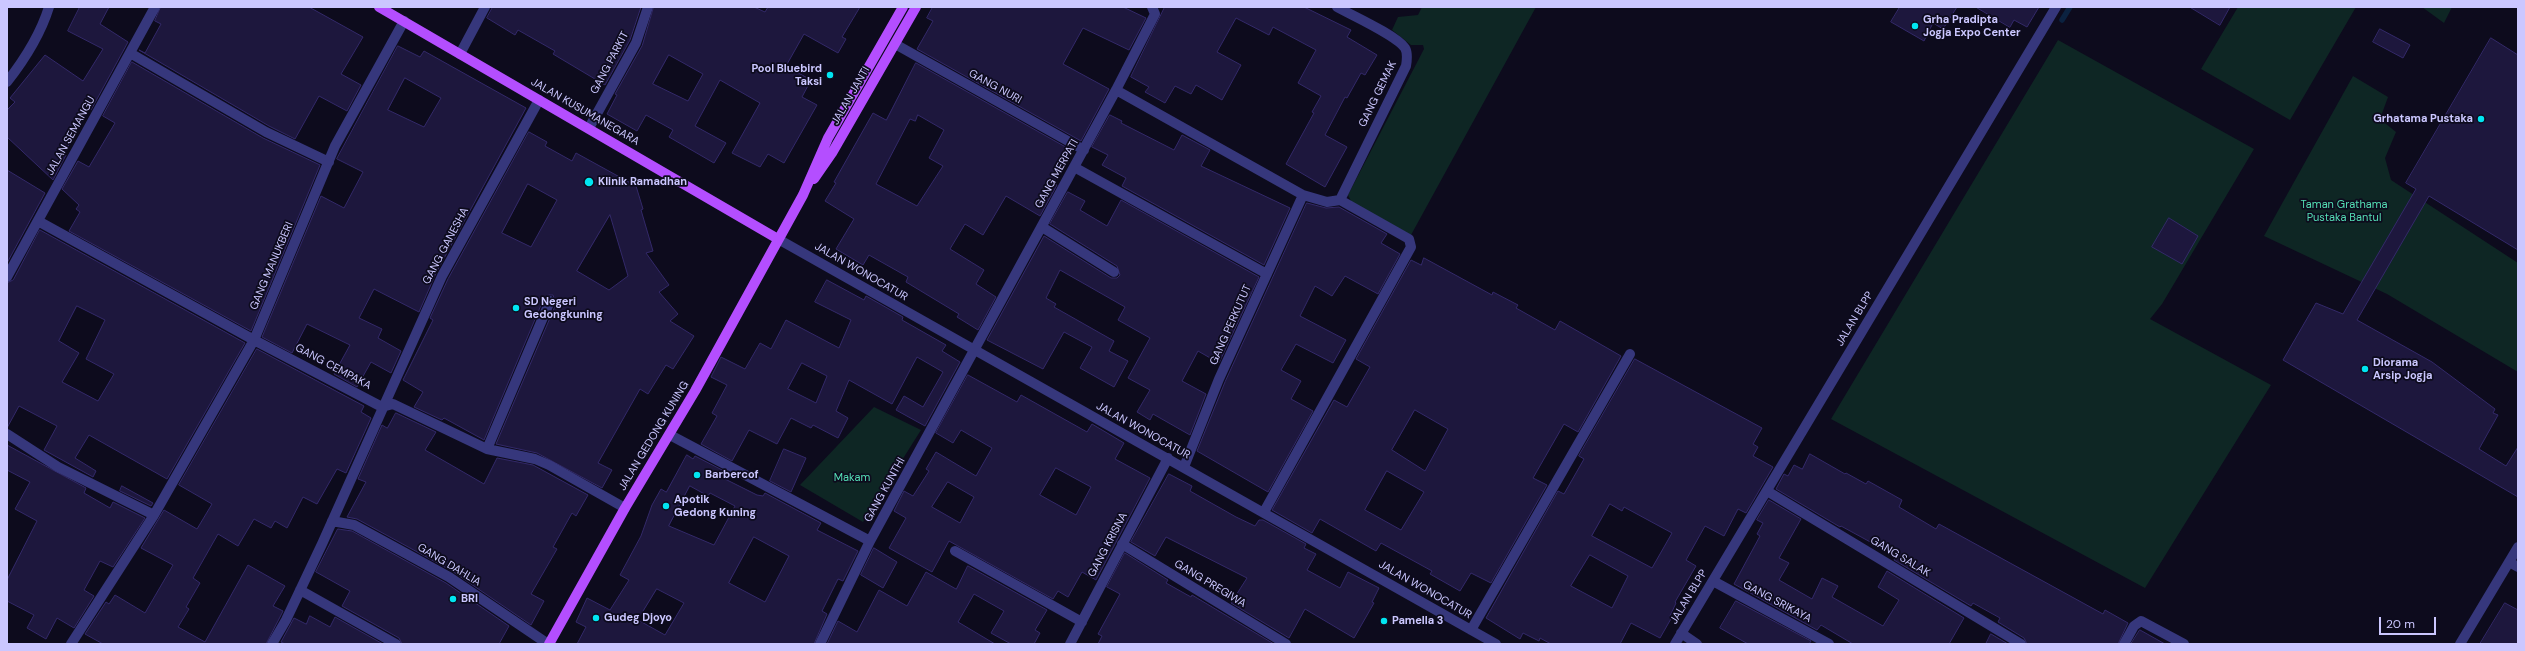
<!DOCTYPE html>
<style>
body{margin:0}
#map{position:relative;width:2525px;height:651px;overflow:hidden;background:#0d0b1d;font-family:"DM Sans",sans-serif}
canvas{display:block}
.frame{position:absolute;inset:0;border:8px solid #cbc7ff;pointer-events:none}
.scale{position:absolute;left:2379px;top:617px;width:57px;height:18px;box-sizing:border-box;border:2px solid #cbc7ff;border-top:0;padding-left:5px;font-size:12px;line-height:14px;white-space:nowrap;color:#cbc7ff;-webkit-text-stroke:3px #0d0b1d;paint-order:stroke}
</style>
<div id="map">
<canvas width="2525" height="651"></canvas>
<div class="frame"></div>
<div class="scale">20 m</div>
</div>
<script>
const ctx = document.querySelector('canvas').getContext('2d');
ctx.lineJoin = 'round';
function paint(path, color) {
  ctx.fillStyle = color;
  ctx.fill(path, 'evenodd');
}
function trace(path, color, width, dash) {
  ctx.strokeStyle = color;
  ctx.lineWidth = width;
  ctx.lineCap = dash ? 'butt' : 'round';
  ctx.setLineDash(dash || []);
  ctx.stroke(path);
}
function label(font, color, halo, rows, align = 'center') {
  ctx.font = font + ' "DM Sans",sans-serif';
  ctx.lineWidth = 3.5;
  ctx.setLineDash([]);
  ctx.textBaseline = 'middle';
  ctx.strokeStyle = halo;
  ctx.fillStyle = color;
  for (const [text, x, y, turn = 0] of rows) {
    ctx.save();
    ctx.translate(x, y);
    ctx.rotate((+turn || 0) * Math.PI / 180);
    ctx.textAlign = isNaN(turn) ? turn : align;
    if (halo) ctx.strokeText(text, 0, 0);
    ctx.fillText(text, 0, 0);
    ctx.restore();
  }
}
paint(new Path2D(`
 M1422,7H1536L1411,235L1352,203L1348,195L1424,49L1423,45H1411L1392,30L1398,17L1418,15Z
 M2238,7H2356L2290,120L2201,69Z
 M2422,7H2452L2444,23Z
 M2058,40L2254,149L2162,304L2150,319L2271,385L2145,588L1831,419Z
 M2353,76L2388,97L2380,119L2396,132L2385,158L2391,180L2518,263V372L2387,294L2264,236Z
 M874,407L921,430L863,522L800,485Z`), '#0e2624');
trace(new Path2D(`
 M2062,20L2070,7`), '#0b2240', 5.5);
const building = new Path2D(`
 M80,7H109L100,24L128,42L91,110L89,108L64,154L66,155L53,180L7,137V110L15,102L10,98L45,55L83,81L103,49L68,31Z
 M161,7H309L363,37L341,74L361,85L347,111L319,96L295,139L269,126L139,50L145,53L161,24L155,21Z
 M493,7H641L630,40L605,85L553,54L555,51L518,30L515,35L487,18Z
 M654,7H754L765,12L768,7H860L842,37L846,39L838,53L804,34L786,66L811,80L802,97L817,105L784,163L768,154L760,167L732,153L760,103L720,80L695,126L726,143L714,163L669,137L673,130L646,115L637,131L607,114L617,95L615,94L642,46ZM669,55L703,74L688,101L653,84Z
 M933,7H1123L1146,18L1129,50L1083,28L1063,64L1109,89L1081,141L917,49L933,21L927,18Z
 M1165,7H1304L1351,30L1347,37L1377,55L1365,75L1361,73L1347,98L1345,97L1325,135L1347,147L1325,187L1286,164L1314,113L1312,112L1321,96L1298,83L1316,50L1273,27L1269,35L1236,18L1217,52L1241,65L1222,100L1196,85L1191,94L1175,86L1165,103L1145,92L1149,87L1131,77Z
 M1900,7H1957L1943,29L1933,23L1924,41L1891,22Z
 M1976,7H2039L2027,27L2014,20L2010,27Z
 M2190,7H2230L2220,25Z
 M2380,29L2410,45L2403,58L2373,42Z
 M2491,38L2518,55V250L2429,196L2357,320L2432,362L2495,409L2493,413L2498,415L2479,449L2506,466L2518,447V497L2283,360L2316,303L2343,314L2416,189L2406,183Z
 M398,46L420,57L424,51L526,108L436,273L419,312L374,289L359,318L382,329L378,338L401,351L391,373L371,362L357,387L334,374L350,345L307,324L292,353L262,337L321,196L344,208L363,172L337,159ZM405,78L441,98L424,127L388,110Z
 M132,62L263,138L320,165L251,331L69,231L80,212L76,209L79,205L62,189L78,161L89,167L115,123L103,116Z
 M916,63L1071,150L1053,183L1057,185L1040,216L1006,196L983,235L965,224L950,249L984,270L976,284L996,297L978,330L957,317L959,314L906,282L908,277L869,255L863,265L836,249L854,219L825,201L836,183L834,182L873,113L886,120ZM918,115L944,130L929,158L943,166L917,206L876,184L910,119L915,121Z
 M1110,115L1122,121L1121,123L1174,150L1182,135L1210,150L1201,166L1290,208L1264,265L1122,186L1126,178L1102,165L1108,155L1092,147Z
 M529,132L547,142L545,146L572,161L576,153L636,186L643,209L641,210L653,251L646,253L669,285L659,292L678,314L670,321L694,336L673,369L666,365L648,394L640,389L598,463L612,470L602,488L537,453L496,444L556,304L553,295H549L544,298L484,440L444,418L442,420L414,407L423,392L403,380L433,320L430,318L448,279ZM528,184L557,200L531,247L502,233ZM610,215L628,276L609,290L577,271Z
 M7,170L45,193L7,263Z
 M1068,192L1085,201L1080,210L1107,226L1121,200L1259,277L1219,363L1198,351L1182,381L1206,394L1190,435L1153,414L1150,420L1137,412L1150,390L1128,378L1150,338L1118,320L1125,307L1060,270L1046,298L1056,304L1054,307L1114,341L1109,351L1128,361L1114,387L1080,368L1092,347L1064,332L1043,369L987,340L1044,236L1111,278H1117L1120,275L1117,266L1050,224Z
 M1307,203L1326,208L1339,207L1387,234L1381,243L1400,254L1378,294L1345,276L1332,296L1315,286L1300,316L1346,340L1333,363L1296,344L1281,370L1301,381L1291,399L1313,411L1268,492L1197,451L1225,382Z
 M2169,218L2198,236L2182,264L2152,247Z
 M40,230L245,343L167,479L89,435L75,458L96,471L93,477L44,450L57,426L19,406L7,428V283L13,280ZM77,306L105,320L86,359L114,374L98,401L62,382L79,353L59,341Z
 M1424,258L1492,295L1493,292L1518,305L1516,308L1555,330L1560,321L1621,356L1578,432L1564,424L1533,478L1547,485L1491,583L1471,573L1460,591L1430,574L1432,571L1381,543L1376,551L1320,519L1312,533L1272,510L1334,400L1347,407L1370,367L1356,359L1411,260L1421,265ZM1415,410L1448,429L1425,471L1392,450ZM1387,471L1424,492L1401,530L1365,510Z
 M827,280L864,300L866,296L903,317L902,320L946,345L942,351L960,362L925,426L896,410L904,396L923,407L943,372L917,357L892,404L849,380L836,411L848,418L838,438L813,425L811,428L791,418L777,444L749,430L732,461L701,444L717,416L712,413L727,385L711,377L721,357L745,369L760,343L771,349L786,320L839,348L851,320L815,302ZM802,363L827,376L816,403L788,389Z
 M257,349L364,406L361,412L371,418L346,473L337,469L317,504L303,497L287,528L275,521L271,528L254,519L238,546L218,534L193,578L200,583L186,607L189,609L178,627L205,642L248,565L285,586L273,606L283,611L280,617L266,644H103L85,634L106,602L109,604L115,595L145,613L173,565L141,548L164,510L197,529L212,504L179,485Z
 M1635,359L1762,428L1753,444L1758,447L1753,456L1773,467L1746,513L1738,509L1724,536L1705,526L1686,560L1696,566L1675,602L1676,603L1670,616L1672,617L1660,638L1631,623L1620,644H1551L1540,638L1539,641L1523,633L1520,639L1486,618L1558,491L1564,494L1584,459L1579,456ZM1610,504L1622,511L1624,507L1672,533L1652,568L1592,536ZM1590,555L1628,576L1612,608L1571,586Z
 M968,375L1017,402L1021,395L1087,432L1092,424L1124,443L1115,459L1150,478L1096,580L1082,572L1068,597L1058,591L1053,599L949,541L932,572L889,548L906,518L894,511L904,491L913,496L929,471L926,469L936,452L976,476L992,448L961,430L953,443L936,433ZM1056,468L1091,487L1076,515L1040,495ZM948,482L974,497L960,523L932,507Z
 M396,413L436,432L425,450L484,484L497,458L533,465L588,495L576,516L572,513L553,547L557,549L531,594L544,601L531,625L452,571L357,519L347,517L366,482L358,479L382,425L387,428Z
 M7,445L86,488L84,493L110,508L113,502L145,518L113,567L100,561L84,590L94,596L74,628L57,618L46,639L27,628L34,615L7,601V580L37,521L15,509L30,482L7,470Z
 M784,449L806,458L791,492L770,481Z
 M1810,454L1845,474L1846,473L1866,484L1868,481L1902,500L1899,507L1936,529L1939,524L2103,614L2105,610L2128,623L2118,644H2027L2024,638L1998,622L2000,618L1973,603L1971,606L1894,560L1896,556L1841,526L1840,527L1776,489L1784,474L1788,476L1794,465L1802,469Z
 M687,455L693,459L695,456L726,472L723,478L757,495L763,496L765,493L821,523L817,530L858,551L843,581L838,579L822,611L827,614L814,644H577L586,627L576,622L587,598L610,610L629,580L620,575L641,536L652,505L661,489L666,492ZM690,486L708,496L710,493L735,506L714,545L669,526ZM754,537L789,556L765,602L729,583ZM657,589L684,603L665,635L638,620Z
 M1169,474L1192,486L1190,491L1236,517L1255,526L1259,520H1263L1306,544L1304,548L1316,554L1307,570L1340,588L1348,572L1379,588L1372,602L1374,603L1354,638L1305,609L1289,638L1231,603L1247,578L1166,537L1155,556L1131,542Z
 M122,486L153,503L151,506L120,491Z
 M1769,500L1801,519L1779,558L1789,563L1779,580L1812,599L1822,578L1838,586L1832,597L1883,626L1899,600L1878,587L1887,571L1964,618L1949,644H1853L1821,625L1817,630L1734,584L1760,536L1757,534L1763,523L1757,520Z
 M338,529L352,531L446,583L509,626L499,644H402L399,638L342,606L350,591L316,572Z
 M874,548L897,562L883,588L861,575Z
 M1125,553L1168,580L1166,583L1191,597L1192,595L1274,644H1098L1102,636L1098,634L1120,594L1107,587Z
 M968,566L1047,610L1035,630L1040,633L1034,644H1011L991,633L1004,611L974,594L958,622L995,644H827L838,621L857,632L879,590L907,606L926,572L956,589Z
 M1736,601L1811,641L1809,644H1748L1720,628Z
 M2505,603L2518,610V644H2480Z
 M310,616L330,627L335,617L383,644H285L281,642L294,618L306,624Z
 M2140,630L2165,644H2131Z
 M1991,634L2008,644H1986Z`);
paint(building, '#1d173d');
trace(building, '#332969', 1);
trace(new Path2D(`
 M1337,7C1351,15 1396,35 1405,48C1408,53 1407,60 1406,66L1340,200
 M895,44L1084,150
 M130,53L266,132L329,162
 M460,54L485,7
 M7,82C25,59 40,36 49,7
 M1116,90L1303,195L1327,202L1340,200L1409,239L1411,247L1264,512
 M589,128L636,43L648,7
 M1074,167L1267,274
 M38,221L254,340L382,407L393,404L487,449L535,459L549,465L625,508
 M1042,227L1114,272
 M778,239L1496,644
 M7,277L155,7
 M7,434L58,467L154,515
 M670,435L870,541
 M487,449L550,301
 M1184,467L1219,379L1303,195
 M1767,491L2021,644
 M332,521L354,525L449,577L548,644
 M1122,544L1286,644
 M955,551L1082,622
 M2509,562L2518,567
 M1713,581L1829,644
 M300,590L396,644
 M1471,630L1630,354
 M1681,633L1697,644
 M71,644L154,515L254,340L335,146L404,21
 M272,644L286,620L322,544L442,276L539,100
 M820,644L870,541L1116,90L1155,14L1152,7
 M1070,644L1168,458
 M1675,644L2056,7
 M2124,644L2134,626L2141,621L2184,644
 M2460,644L2518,547`), '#36377c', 10);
trace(new Path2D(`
 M379,7L778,239
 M814,179L832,153L916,7
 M549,644L625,508L695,391L803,195L828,138L903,7`), '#b44eff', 10);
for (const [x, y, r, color] of [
 [1915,26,4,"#01e5f1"],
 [830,75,4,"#01e5f1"],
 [2481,119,4,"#01e5f1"],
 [589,182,5,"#01e5f1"],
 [516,308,4,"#01e5f1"],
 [2365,369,4,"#01e5f1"],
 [697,475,4,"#01e5f1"],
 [666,506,4,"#01e5f1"],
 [453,599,4,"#01e5f1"],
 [596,618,4,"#01e5f1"],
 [1384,621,4,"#01e5f1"]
]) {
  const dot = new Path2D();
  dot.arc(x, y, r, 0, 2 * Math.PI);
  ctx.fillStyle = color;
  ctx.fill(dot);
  trace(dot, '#0d0b1d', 1.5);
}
label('bold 11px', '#cbc7ff', '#0d0b1d', [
 ["Grha Pradipta",1923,20],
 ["Jogja Expo Center",1923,33],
 ["Pool Bluebird",822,69,"right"],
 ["Taksi",822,82,"right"],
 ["Grhatama Pustaka",2473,119,"right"],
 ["Klinik Ramadhan",598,182],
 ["SD Negeri",524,302],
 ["Gedongkuning",524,315],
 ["Diorama",2373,363],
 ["Arsip Jogja",2373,376],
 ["Barbercof",705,475],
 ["Apotik",674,500],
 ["Gedong Kuning",674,513],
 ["BRI",461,599],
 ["Gudeg Djoyo",604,618],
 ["Pamella 3",1392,621]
], 'left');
label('11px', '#cbc7ff', '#0d0b1d', [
 ["GANG PARKIT",610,63,-62],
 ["GANG NURI",995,87,29],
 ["GANG GEMAK",1378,94,-64],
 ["JALAN JANTI",851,96,-60],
 ["JALAN KUSUMANEGARA",585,112,30],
 ["JALAN SEMANGU",71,136,-61],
 ["GANG MERPATI",1057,174,-61],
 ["GANG GANESHA",446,246,-62],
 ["GANG MANUKBERI",272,266,-67],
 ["JALAN WONOCATUR",861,272,30],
 ["JALAN BLPP",1855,319,-59],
 ["GANG PERKUTUT",1231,325,-66],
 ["GANG CEMPAKA",333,367,28],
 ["JALAN WONOCATUR",1143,431,29],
 ["JALAN GEDONG KUNING",654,436,-59],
 ["GANG KUNTHI",885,490,-61],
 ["GANG KRISNA",1108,545,-62],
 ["GANG SALAK",1900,557,31],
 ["GANG DAHLIA",449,565,31],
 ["GANG PREGIWA",1210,584,31],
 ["JALAN WONOCATUR",1425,590,30],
 ["JALAN BLPP",1689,597,-59],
 ["GANG SRIKAYA",1777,602,28]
]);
label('11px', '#54deb5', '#0d0b1d', [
 ["Taman Grathama",2344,205],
 ["Pustaka Bantul",2344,218],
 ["Makam",852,478]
]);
</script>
